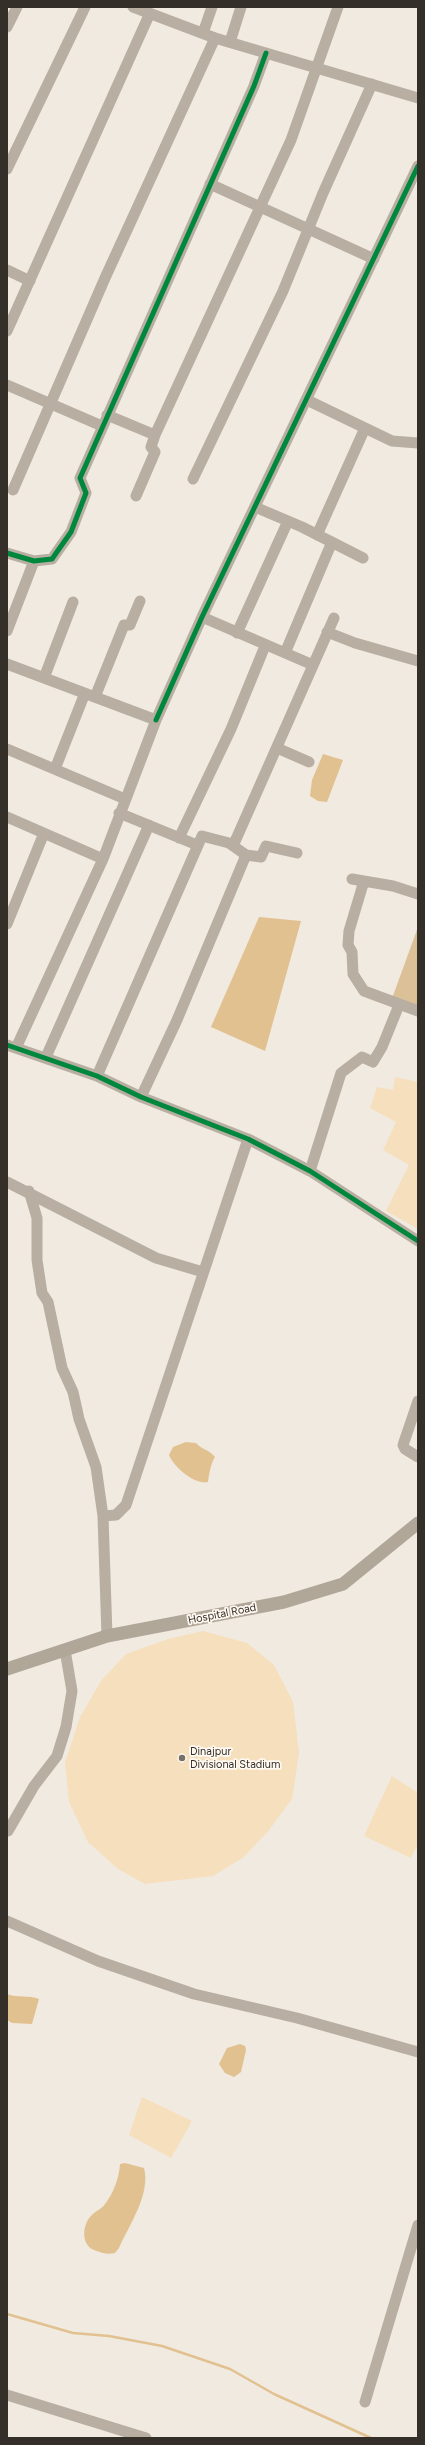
<!DOCTYPE html>
<style>
body{margin:0}
#map{position:relative;width:425px;height:2445px;overflow:hidden;background:#f1eae0;font-family:Figtree,sans-serif}
canvas{display:block}
.frame{position:absolute;inset:0;border:8px solid #342f28;pointer-events:none}
</style>
<div id="map">
<canvas width="425" height="2445"></canvas>
<div class="frame"></div>
</div>
<script>
const ctx = document.querySelector('canvas').getContext('2d');
ctx.lineJoin = 'round';
function paint(path, color) {
  ctx.fillStyle = color;
  ctx.fill(path, 'evenodd');
}
function trace(path, color, width, dash) {
  ctx.strokeStyle = color;
  ctx.lineWidth = width;
  ctx.lineCap = dash ? 'butt' : 'round';
  ctx.setLineDash(dash || []);
  ctx.stroke(path);
}
function label(font, color, halo, rows, align = 'center') {
  ctx.font = font + ' Figtree,sans-serif';
  ctx.lineWidth = 3.5;
  ctx.setLineDash([]);
  ctx.textBaseline = 'middle';
  ctx.strokeStyle = halo;
  ctx.fillStyle = color;
  for (const [text, x, y, turn = 0] of rows) {
    ctx.save();
    ctx.translate(x, y);
    ctx.rotate((+turn || 0) * Math.PI / 180);
    ctx.textAlign = isNaN(turn) ? turn : align;
    if (halo) ctx.strokeText(text, 0, 0);
    ctx.fillText(text, 0, 0);
    ctx.restore();
  }
}
paint(new Path2D(`
 M395,1077L418,1082V1229L386,1211L409,1165L383,1150L396,1122L370,1108L377,1087L393,1090Z
 M203,1631L247,1643L274,1665L293,1702L299,1753L292,1799L269,1830L244,1857L213,1876L145,1884L118,1869L88,1842L69,1802L65,1763L80,1717L101,1681L126,1654L168,1639Z
 M392,1776L418,1793V1844L411,1858L364,1836Z
 M142,2097L192,2121L171,2158L129,2135Z`), '#f6dfbd');
paint(new Path2D(`
 M418,927V1016L390,1004Z`), '#dcc098');
paint(new Path2D(`
 M323,754L343,760L327,802L318,801L310,796L312,780Z
 M259,917L301,921L265,1051L211,1027Z
 M186,1442L196,1443C202,1450 209,1449 215,1457C211,1463 209,1474 208,1482C194,1485 174,1467 169,1455L173,1447Z
 M7,1994C17,1998 29,1995 39,1999L32,2024L12,2023L7,2020Z
 M240,2044L245,2046L246,2050L241,2072L234,2077L225,2073L219,2064L227,2048Z
 M125,2163L144,2168C151,2194 129,2225 119,2248L115,2253C107,2255 102,2253 94,2250C81,2245 82,2225 91,2216C95,2211 102,2209 105,2204C114,2192 119,2178 120,2164Z`), '#e2c190');
trace(new Path2D(`
 M7,2314L73,2333L109,2336L162,2346L230,2369L274,2394L371,2438`), '#e2c190', 2.5);
trace(new Path2D(`
 M133,7L215,38L418,98
 M7,27L17,7
 M203,33L212,7
 M230,42L241,7
 M7,169L85,7
 M210,184L374,259
 M7,270L30,281
 M7,331L150,13
 M7,385L102,426
 M307,400L392,441L418,443
 M107,415L155,435
 M193,479L283,291L323,193L372,84
 M13,490L105,278L215,38
 M136,496L155,452L151,447L155,435L291,140L338,7
 M255,507L302,527L363,558
 M317,535L365,428
 M7,553L34,561L52,559L71,532L86,493L80,478L254,86L266,53
 M202,617L313,665
 M7,631L34,561
 M327,632L355,643L418,661
 M237,633L288,521
 M285,653L332,542
 M7,664L156,720L103,859L16,1048
 M44,678L73,602
 M95,697L124,625H130L140,601
 M156,720L202,617L418,166
 M277,748L309,762
 M7,749L125,799
 M55,769L85,693
 M119,813L197,845
 M7,817L103,859
 M179,838L231,729L265,646
 M233,846L334,618
 M352,879L393,886L418,894
 M364,881L349,931L348,945L352,952L353,974L364,991L418,1011
 M7,924L44,833
 M7,1045L97,1076L141,1097L248,1139L310,1171L418,1241
 M46,1057L149,825
 M97,1076L202,836L229,843L246,855L261,857L266,846L297,853
 M141,1097L177,1020L246,855
 M310,1171L341,1073L362,1057L373,1062L382,1047L399,1005
 M7,1182L156,1258L203,1272
 M29,1191L37,1218V1260L42,1293L48,1302L62,1368L73,1392L79,1419L96,1467L103,1516L107,1636
 M418,1401L403,1445L405,1449L418,1457
 M103,1516L116,1515L126,1505L248,1139
 M8,1831L34,1786L57,1756L66,1727L72,1691L65,1650
 M7,1921L98,1961L194,1994L297,2018L418,2052
 M7,2395L146,2438
 M365,2402L418,2225`), '#b8aea1', 11);
trace(new Path2D(`
 M7,1669L107,1636L284,1602L343,1584L418,1523`), '#b0a799', 13);
trace(new Path2D(`
 M7,553L34,561L52,559L71,532L86,493L80,478L254,86L266,53
 M156,720L202,617L418,166
 M7,1045L97,1076L141,1097L248,1139L310,1171L418,1241`), '#00873e', 5);
for (const [x, y, r, color] of [
 [182,1758,4,"#767068"]
]) {
  const dot = new Path2D();
  dot.arc(x, y, r, 0, 2 * Math.PI);
  ctx.fillStyle = color;
  ctx.fill(dot);
  trace(dot, '#fff9f2', 1.5);
}
label('11px', '#342f28', '#fff9f2', [
 ["Hospital Road",222,1614,-11]
]);
label('11px', '#342f28', '#fff9f2', [
 ["Dinajpur",190,1752],
 ["Divisional Stadium",190,1765]
], 'left');
</script>
